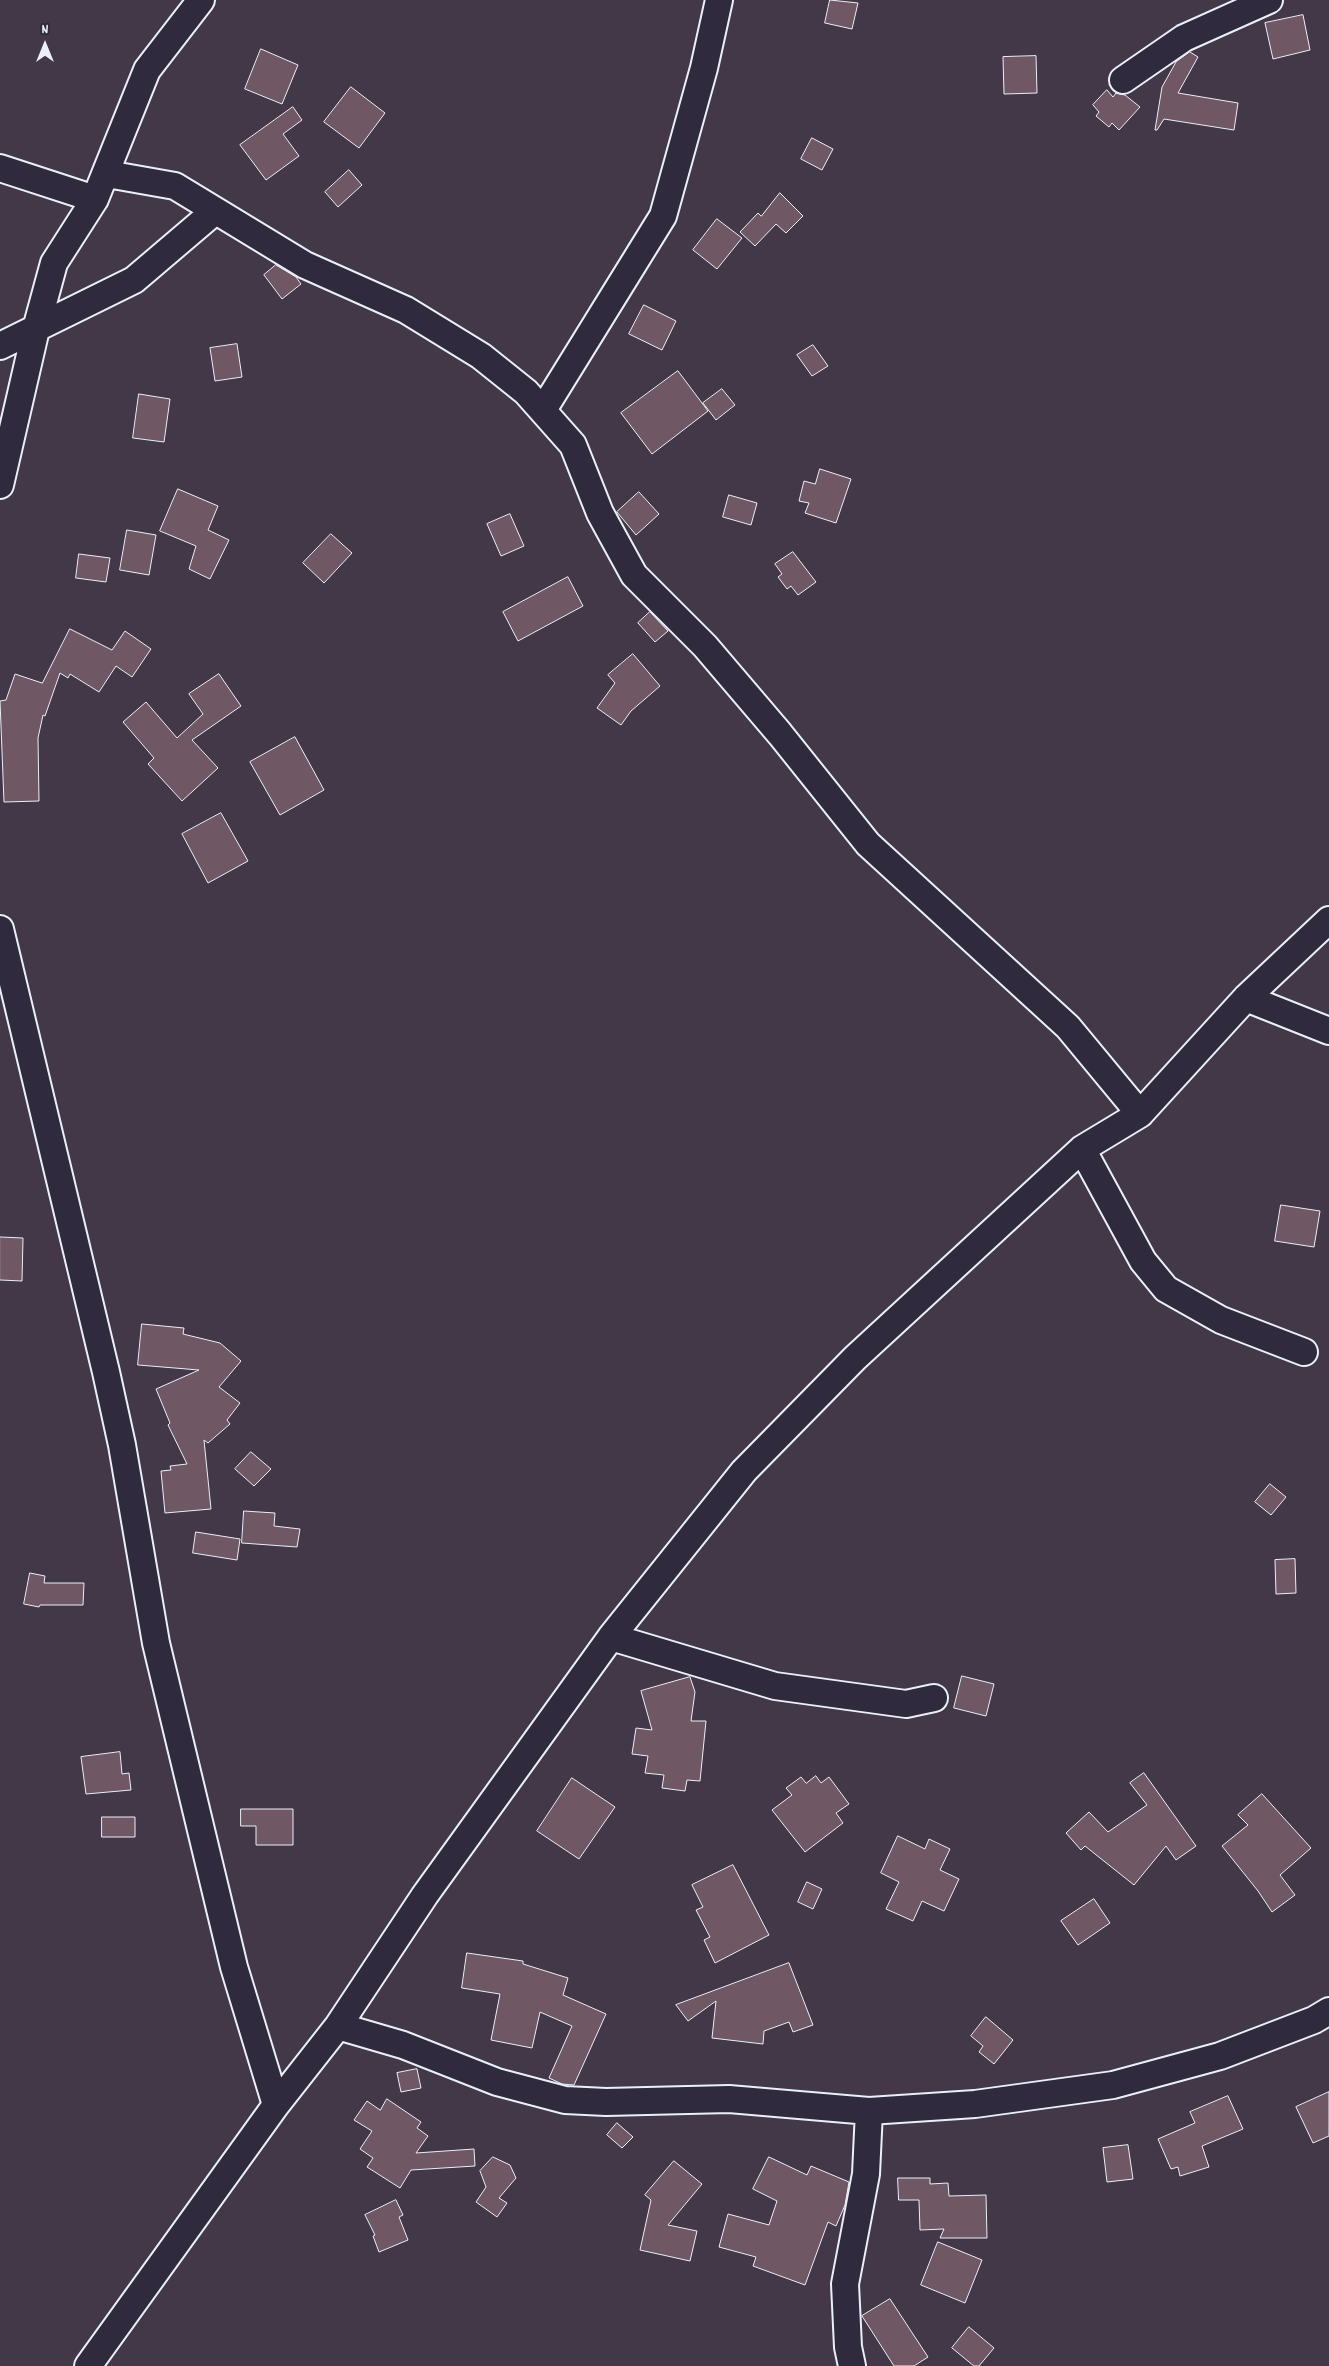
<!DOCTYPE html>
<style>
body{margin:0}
#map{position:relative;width:1329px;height:2366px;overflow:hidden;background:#423848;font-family:Dekko,sans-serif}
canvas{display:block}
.north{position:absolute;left:20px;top:20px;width:50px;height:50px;-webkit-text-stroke:4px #2f2a3d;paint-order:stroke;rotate:0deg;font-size:14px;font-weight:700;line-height:20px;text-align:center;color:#e8f1f8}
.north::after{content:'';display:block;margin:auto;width:18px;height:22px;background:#e8f1f8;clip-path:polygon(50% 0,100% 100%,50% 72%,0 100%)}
</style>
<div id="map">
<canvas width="1329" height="2366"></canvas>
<div class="north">N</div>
</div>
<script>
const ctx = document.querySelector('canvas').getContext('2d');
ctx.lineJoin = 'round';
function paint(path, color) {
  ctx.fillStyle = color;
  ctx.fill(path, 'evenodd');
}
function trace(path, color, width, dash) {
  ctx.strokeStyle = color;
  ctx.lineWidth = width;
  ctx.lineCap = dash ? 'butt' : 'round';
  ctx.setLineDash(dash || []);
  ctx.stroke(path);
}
const building = new Path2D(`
 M830,0L858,3L852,29L825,23Z
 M1303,15L1310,50L1273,59L1265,23Z
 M261,49L298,65L282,104L245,89Z
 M1190,52L1198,57L1178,93L1238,103L1234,130L1164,119L1157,130H1155L1162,87L1176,62Z
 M1036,56L1037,93L1004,94L1003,57Z
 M351,87L385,113L359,148L324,122Z
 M1107,90L1113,97L1116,93L1125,95L1140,107L1119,130L1112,123L1109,127L1096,116L1099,112L1093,105Z
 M293,107L302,120L283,134L299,156L266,180L240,145Z
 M812,138L833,149L822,170L801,159Z
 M349,170L362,185L338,207L325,192Z
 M780,193L803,216L786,233L776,224L755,246L740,232L758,213L761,216Z
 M717,219L742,238L717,269L693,250Z
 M276,265L296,277L301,284L282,299L264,275Z
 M644,305L676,321L662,350L629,334Z
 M237,344L242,377L215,381L210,348Z
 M813,345L828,366L812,376L797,355Z
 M678,371L708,411L652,454L621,413Z
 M722,389L735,405L716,420L703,403Z
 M139,394L170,399L164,442L133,438Z
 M820,469L851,479L836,523L805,513L809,503L799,501L804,481L815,484Z
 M178,489L218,506L208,530L229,540L210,579L189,569L196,546L160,531Z
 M639,492L659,514L636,535L617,512Z
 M729,495L757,503L751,525L723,517Z
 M510,514L524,546L501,556L487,524Z
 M127,530L156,535L149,575L120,570Z
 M331,534L352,553L324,583L303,563Z
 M793,552L816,582L798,595L791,586L787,589L778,577L782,574L775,564Z
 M79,554L110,558L106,582L76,578Z
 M568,577L583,606L518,641L503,612Z
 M650,612L668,631L655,642L638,623Z
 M70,629L112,650L125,631L151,649L132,677L116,666L99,692L70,674L68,678L60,673L45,716L43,715L38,738L39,801L4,802L0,701L6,700L15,674L42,683Z
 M633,654L660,686L631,711L621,725L597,708L615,683L608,675Z
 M219,674L241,706L192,740L218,768L182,801L148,764L154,758L123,722L146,702L177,738L203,714L189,694Z
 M295,737L324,790L280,815L250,762Z
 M221,813L248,861L208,883L182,834Z
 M1281,1205L1320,1211L1314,1247L1275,1241Z
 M0,1237L23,1238L22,1281L0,1280Z
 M142,1324L184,1328L183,1334L220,1343L241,1361L219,1387L240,1403L227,1420L230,1424L208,1443L204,1440L211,1509L165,1513L161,1471L171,1470L170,1466L187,1464L168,1425L170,1423L156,1389L199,1370L138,1365Z
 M251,1452L271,1469L254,1486L235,1469Z
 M1270,1484L1286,1497L1271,1515L1255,1502Z
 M244,1511L275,1513L274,1526L300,1529L297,1547L242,1543Z
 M196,1532L240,1539L237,1560L193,1553Z
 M1295,1559L1296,1593L1276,1594L1275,1560Z
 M30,1573L45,1576L44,1583H84L83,1605H40L39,1607L24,1604Z
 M962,1676L994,1684L986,1716L954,1708Z
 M690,1677L695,1692L691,1721H706L700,1781L687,1780L685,1791L662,1788L664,1775L645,1773L648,1756L632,1754L636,1728L652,1730L641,1691Z
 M120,1752L122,1774L129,1773L131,1790L86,1794L81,1757Z
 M1144,1773L1196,1846L1176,1860L1166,1846L1134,1885L1085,1846L1081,1850L1066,1833L1089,1812L1108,1832L1147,1805L1130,1783Z
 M816,1776L821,1783L829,1777L849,1804L836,1813L843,1823L805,1852L772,1810L792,1795L786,1788L801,1777L806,1783Z
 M572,1778L615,1807L579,1859L537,1831Z
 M1262,1794L1311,1848L1280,1875L1295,1895L1272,1912L1258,1891L1222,1846L1248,1825L1238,1815Z
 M241,1809H293V1845H256V1826H241Z
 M102,1817H135V1837H102Z
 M898,1836L925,1849L929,1839L950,1849L940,1870L959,1879L944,1911L922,1901L913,1921L886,1909L899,1882L881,1873Z
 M733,1865L769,1935L715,1963L704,1940L710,1937L696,1910L703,1907L692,1885Z
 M807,1882L822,1889L813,1909L798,1902Z
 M1094,1899L1110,1923L1078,1945L1061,1921Z
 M467,1953L523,1961V1964L568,1978L563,1995L606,2014L574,2085L562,2084L549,2078L572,2026L540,2012L532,2048L491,2040L500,1994L462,1988Z
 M789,1963L813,2025L793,2032L789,2022L764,2031L763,2044L712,2038L716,2001L688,2021L676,2005Z
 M986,2017L1013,2040L994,2064L979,2052L983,2046L971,2036Z
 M417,2069L421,2088L401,2092L397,2073Z
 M1329,2092V2136L1313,2143L1296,2107Z
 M1228,2096L1243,2129L1202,2146L1209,2167L1180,2176L1178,2167L1171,2169L1158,2139L1195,2123L1190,2112Z
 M387,2099L421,2122L417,2128L428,2136L416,2153L474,2149L475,2166L411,2170L400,2188L367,2167L373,2158L360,2149L372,2131L354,2120L367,2101L380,2110Z
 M617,2123L633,2137L622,2148L607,2135Z
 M1128,2145L1133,2179L1107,2182L1103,2148Z
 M493,2157L510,2165L516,2178L499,2198L507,2203L497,2217L476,2202L486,2187L480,2171Z
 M769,2157L807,2175L811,2166L849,2182L845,2205L836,2226L828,2222L805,2285L753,2266L756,2257L719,2247L728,2214L769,2225L777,2201L753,2189Z
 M674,2161L702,2184L668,2225L697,2231L690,2261L640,2250L651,2200L645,2195Z
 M898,2178H930V2184L948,2183L949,2196L986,2195L987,2238H940L944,2229L920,2230L919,2200H899Z
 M396,2200L403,2215L399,2217L408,2240L379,2252L373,2236L375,2235L365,2215Z
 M938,2242L982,2260L965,2303L921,2285Z
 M890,2299L928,2357L914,2366H894L862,2316Z
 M969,2327L994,2348L979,2366H974L952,2348Z`);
paint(building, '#6f5763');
trace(building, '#e8f1f8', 1);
const minor = new Path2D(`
 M1123,80L1184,38L1269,0
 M0,168L95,199
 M107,174L175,186L305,265L406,310L481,356L526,392L573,445L600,513L634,575L705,646L780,734L868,844L1068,1027L1140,1114
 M0,346L134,280L215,211
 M543,410L663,216L704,68L719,0
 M0,485L36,329L54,263L95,199L147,70L201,0
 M0,929L106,1372L122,1445L156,1643L234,1967L276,2105
 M1246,998L1329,1031
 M1082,1149L1143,1261L1166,1289L1221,1320L1304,1352
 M611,1637L775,1686L906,1704L934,1698
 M338,2026L403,2045L497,2082L565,2100L606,2102L729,2099L869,2111L975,2104L1113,2085L1220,2056L1314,2020L1329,2011
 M88,2366L276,2105L338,2026L425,1895L611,1637L744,1471L855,1358L1082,1149L1140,1114L1246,998L1329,920
 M852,2366L848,2347L845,2284L866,2174L869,2111`);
trace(minor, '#e8f1f8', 30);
trace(minor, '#2f2a3d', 26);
</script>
